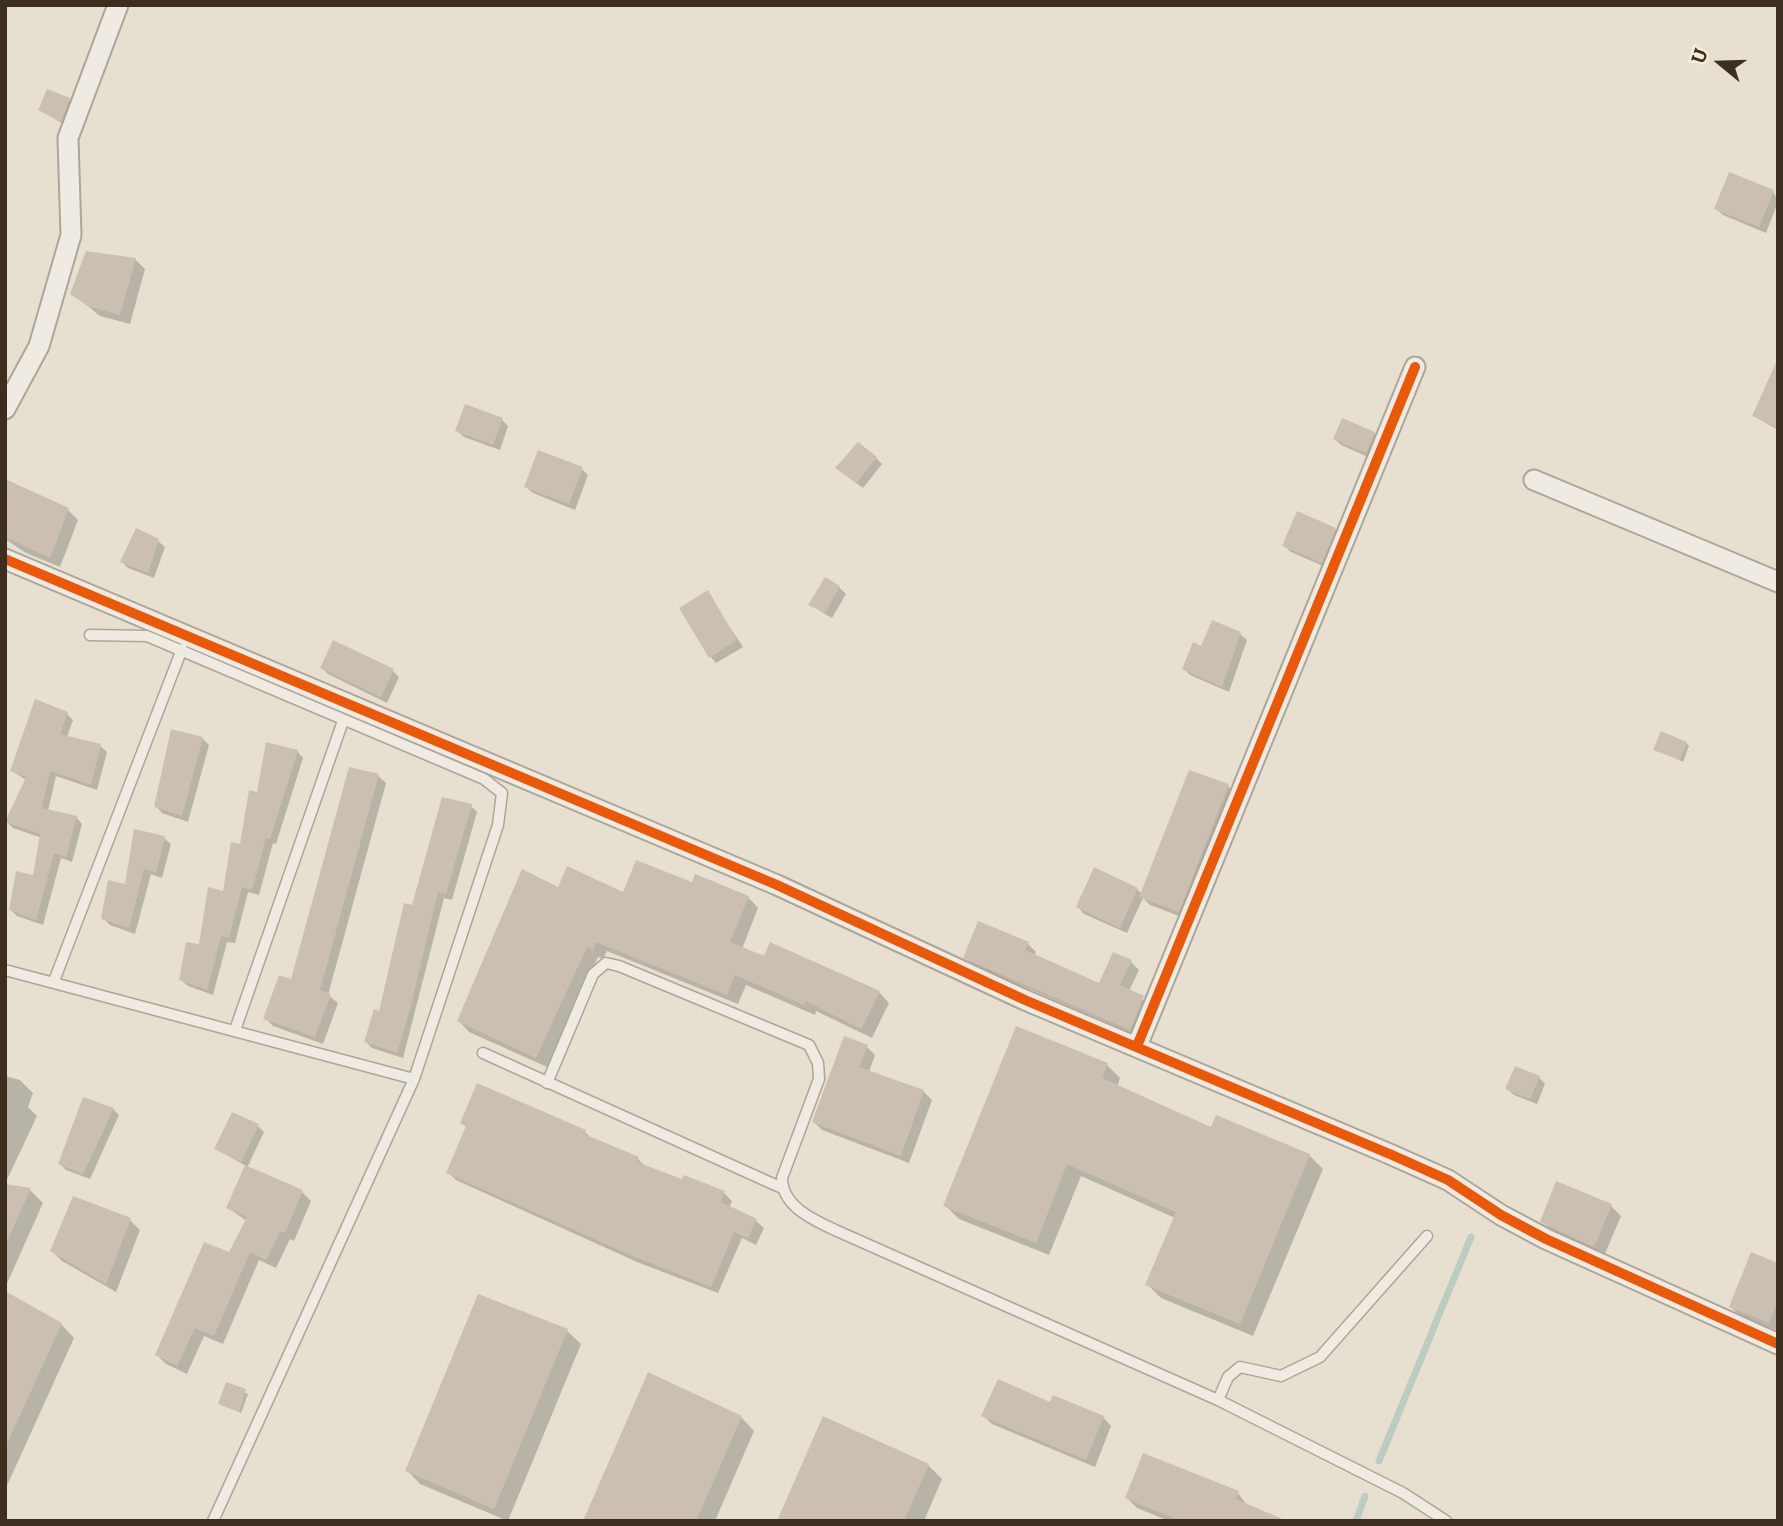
<!DOCTYPE html>
<style>
body{margin:0}
#map{position:relative;width:1783px;height:1526px;overflow:hidden;background:#e7e0d1;font-family:Bitter,serif}
canvas{display:block}
.frame{position:absolute;inset:0;border:7px solid #3d2e20;pointer-events:none}
.north{position:absolute;left:1685px;top:28px;width:70px;height:70px;-webkit-text-stroke:5px #f7eed8;paint-order:stroke;rotate:289deg;font-size:19px;font-weight:700;line-height:28px;text-align:center;color:#3d2e20}
.north::after{content:'';display:block;margin:auto;width:24px;height:32px;background:#3d2e20;clip-path:polygon(50% 0,100% 100%,50% 72%,0 100%)}
</style>
<div id="map">
<canvas width="1783" height="1526"></canvas>
<div class="frame"></div>
<div class="north">U</div>
</div>
<script>
const ctx = document.querySelector('canvas').getContext('2d');
ctx.lineJoin = 'round';
function paint(path, color) {
  ctx.fillStyle = color;
  ctx.fill(path, 'evenodd');
}
function trace(path, color, width, dash) {
  ctx.strokeStyle = color;
  ctx.lineWidth = width;
  ctx.lineCap = dash ? 'butt' : 'round';
  ctx.setLineDash(dash || []);
  ctx.stroke(path);
}
paint(new Path2D(`
 M69,100L75,106L68,127L40,110Z
 M1773,191L1778,202L1766,233L1723,215L1716,209Z
 M135,259L145,269L130,324L100,316L72,293Z
 M1778,360V430L1754,416Z
 M502,420L508,426L500,450L464,437L457,431Z
 M1374,433L1381,440L1373,459L1341,445L1335,439Z
 M876,458L882,464L863,488L844,474Z
 M582,469L588,475L575,510L533,493L526,487Z
 M5,481L68,510L78,520L60,567L26,553L5,539Z
 M1335,529L1341,536L1328,568L1291,552L1284,546Z
 M158,541L165,547L154,578L128,568L122,562Z
 M839,587L846,594L832,618L810,605Z
 M707,593L743,647L716,663L710,656Z
 M1240,634L1247,640L1229,692L1190,675L1184,669Z
 M322,668L393,671L399,677L387,703L328,674Z
 M67,714L73,720L67,737L100,746L107,752L97,790L56,776L48,811L76,817L82,824L72,862L61,858L43,925L17,916L11,910L35,878L42,838L13,828L7,822L26,780L12,771Z
 M202,738L209,745L188,822L162,813L156,806Z
 M1686,743L1689,746L1683,762L1655,749Z
 M297,751L303,758L276,844L273,843L259,895L248,892L235,943L227,942L213,995L188,986L181,980L225,893L259,794Z
 M378,776L386,783L328,995L338,1003L323,1044L273,1026L265,1018L292,982Z
 M1228,786L1236,794L1187,919L1150,905L1143,898L1127,933L1084,914L1078,907L1137,889L1142,894Z
 M471,806L477,812L452,900L444,898L403,1058L372,1048L366,1042L380,1013L413,907Z
 M164,838L171,844L162,878L151,874L135,934L110,925L103,918Z
 M693,885L748,897L758,908L742,949L879,992L889,1003L872,1038L816,1011L815,1015L746,985L738,1004L607,951L603,959L598,957L547,1067L469,1032L459,1021L559,890L624,894Z
 M1028,944L1036,952L1034,956L1100,986L1131,962L1139,970L1129,991L1151,1005L1139,1036L973,965L965,957Z
 M867,1047L875,1055L869,1072L923,1091L932,1100L909,1163L822,1130L814,1122Z
 M1107,1065L1120,1078L1117,1087L1212,1129L1217,1117L1309,1155L1323,1169L1253,1336L1161,1298L1147,1284L1175,1218L1081,1176L1049,1255L959,1219L945,1205Z
 M5,1076L20,1080L33,1093L28,1107L37,1116L5,1184Z
 M1539,1077L1545,1084L1537,1104L1514,1095L1507,1089Z
 M113,1109L119,1115L90,1179L66,1170L60,1164Z
 M462,1123L585,1132L593,1140L638,1159L646,1167L683,1181L684,1177L724,1193L732,1201L729,1208L756,1221L764,1228L756,1245L742,1238L718,1293L637,1262L456,1180L448,1172L467,1128Z
 M258,1126L264,1132L247,1168L302,1192L311,1201L294,1241L290,1239L276,1268L259,1260L223,1344L204,1336L187,1374L166,1364L157,1355L230,1255L247,1221L228,1208L246,1166L216,1149Z
 M5,1186L30,1190L43,1203L5,1288Z
 M1611,1206L1621,1216L1604,1256L1552,1231L1542,1221Z
 M130,1220L140,1230L116,1292L62,1261L52,1251Z
 M1778,1264V1331L1741,1317L1731,1307Z
 M5,1293L61,1324L74,1338L5,1490Z
 M567,1331L581,1344L508,1521L420,1484L407,1470Z
 M227,1384L248,1394L241,1413L220,1404Z
 M1051,1405L1103,1417L1111,1426L1095,1467L992,1424L983,1415Z
 M741,1417L754,1431L715,1521H585Z
 M928,1465L942,1479L924,1521H779Z
 M1238,1493L1247,1505L1283,1521H1169L1137,1508L1127,1498Z`), '#0003');
trace(new Path2D(`
 M1379,1461L1471,1237
 M1356,1521L1365,1496`), '#bcccc2', 7);
paint(new Path2D(`
 M47,89L70,98L61,122L38,110Z
 M1729,172L1774,190L1759,227L1714,209Z
 M86,251L136,258L120,315L88,306L70,294Z
 M1778,358V428L1752,416Z
 M465,404L503,418L493,445L455,431Z
 M1342,418L1375,432L1366,453L1333,439Z
 M858,442L877,457L856,483L835,468Z
 M538,450L583,467L569,504L524,487Z
 M5,479L69,508L50,558L5,537Z
 M1297,511L1336,528L1322,563L1282,546Z
 M136,528L159,539L148,573L120,562Z
 M825,577L840,586L825,613L808,605Z
 M708,590L737,640L709,658L679,608Z
 M1212,620L1241,632L1222,687L1182,669L1193,642L1201,646Z
 M333,640L394,669L381,697L320,668Z
 M35,699L68,712L60,734L101,744L91,785L50,771L42,808L77,816L66,857L54,853L36,920L9,910L16,871L33,875L40,834L5,822L26,777L10,771Z
 M171,729L203,737L182,816L154,807Z
 M1661,731L1687,742L1680,760L1653,750Z
 M266,742L298,750L270,839L266,838L252,890L242,887L229,938L221,936L207,990L179,980L186,942L199,944L208,887L223,891L231,842L240,844L249,790L257,792Z
 M349,767L379,774L320,990L331,994L315,1037L263,1019L279,975L291,979Z
 M1189,770L1229,784L1179,912L1139,897Z
 M442,797L472,804L446,894L438,892L410,1009L397,1053L364,1042L374,1009L379,1011L404,903L412,905Z
 M134,829L165,836L156,873L144,869L129,928L101,919L108,880L125,884Z
 M636,860L692,882L695,874L749,896L730,942L764,956L770,942L880,991L861,1029L806,1001L804,1005L735,975L727,995L596,942L593,950L587,947L536,1058L457,1021L522,869L558,887L567,866L623,892Z
 M1094,867L1138,888L1120,928L1076,907Z
 M978,921L1029,942L1025,950L1099,983L1113,952L1132,960L1120,985L1144,996L1130,1030L963,958Z
 M1016,1026L1108,1063L1102,1078L1211,1127L1216,1115L1310,1154L1240,1324L1145,1285L1176,1212L1067,1164L1036,1243L943,1206Z
 M844,1036L868,1045L859,1067L924,1090L901,1156L812,1122Z
 M1515,1066L1540,1076L1530,1099L1505,1089Z
 M477,1083L586,1130L584,1134L639,1157L637,1162L682,1179L684,1175L725,1191L721,1202L757,1219L748,1238L734,1232L711,1287L628,1254L446,1173L466,1126L460,1123Z
 M83,1097L114,1108L83,1174L58,1164Z
 M232,1112L259,1124L241,1162L214,1149Z
 M245,1165L303,1190L285,1233L280,1232L266,1260L250,1252L214,1336L195,1328L177,1366L155,1355L204,1242L229,1252L247,1217L226,1208Z
 M1556,1181L1612,1204L1594,1247L1540,1222Z
 M5,1184L31,1188L5,1246Z
 M73,1196L131,1218L106,1284L50,1251Z
 M1751,1252L1778,1263V1300L1769,1323L1729,1307Z
 M5,1291L62,1323L5,1448Z
 M478,1294L568,1329L494,1509L405,1471Z
 M648,1372L742,1416L696,1521H583Z
 M998,1379L1050,1402L1053,1395L1104,1416L1086,1460L981,1416Z
 M226,1382L246,1389L239,1412L218,1404Z
 M823,1416L929,1464L904,1521H777Z
 M1143,1453L1239,1491L1236,1499L1287,1521H1181L1125,1498Z`), '#cbbfb2');
const service = new Path2D(`
 M90,635L147,636L484,779L502,793L498,825L414,1079L213,1521
 M5,970L414,1079
 M54,981L182,649
 M235,1030L343,721
 M483,1053L782,1188
 M547,1083L593,974L606,963L619,966L809,1045L818,1063L819,1079L782,1178C782,1206 813,1220 835,1230L1218,1400L1228,1377L1240,1367L1281,1376L1320,1357L1427,1236
 M1218,1400L1403,1493L1446,1521`);
const minor = new Path2D(`
 M5,409L39,346L71,235L68,138L118,5
 M1534,480L1778,582
 M5,559L777,885L1025,1000L1392,1155L1448,1180L1501,1215L1546,1239L1778,1344
 M1137,1046L1415,367`);
trace(service, '#ada599', 13);
trace(minor, '#ada599', 23);
trace(service, '#efebe3', 10);
trace(minor, '#efebe3', 19);
trace(new Path2D(`
 M5,559L777,885L1025,1000L1392,1155L1448,1180L1501,1215L1546,1239L1778,1344
 M1137,1046L1415,367`), '#e8590c', 10);
</script>
